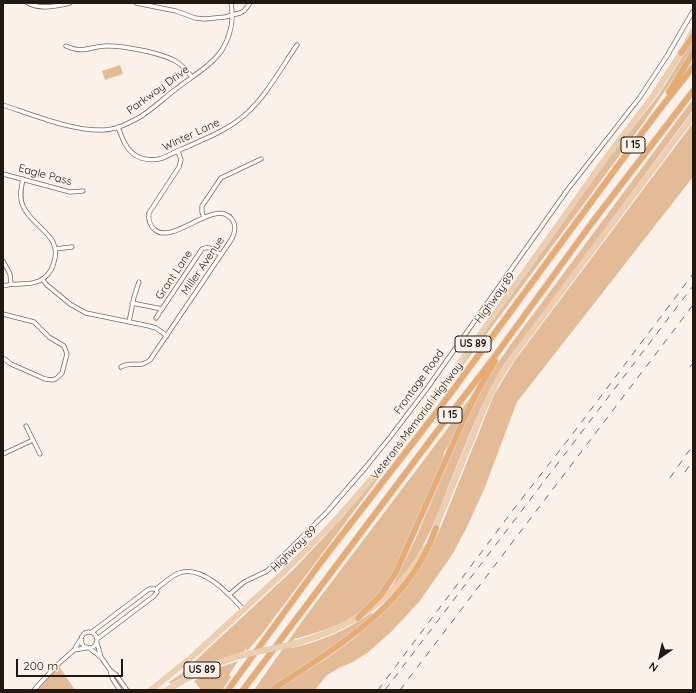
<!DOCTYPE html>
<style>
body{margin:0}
#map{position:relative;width:696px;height:693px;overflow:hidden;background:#fbf1e8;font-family:Quicksand,sans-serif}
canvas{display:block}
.frame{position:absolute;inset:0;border:4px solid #211810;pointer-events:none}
.north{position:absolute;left:640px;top:637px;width:40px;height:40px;-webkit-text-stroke:3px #fbf1e8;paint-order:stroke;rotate:214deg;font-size:11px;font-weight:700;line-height:16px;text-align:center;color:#211810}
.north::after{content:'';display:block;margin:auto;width:14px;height:18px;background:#211810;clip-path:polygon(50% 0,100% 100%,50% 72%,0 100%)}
.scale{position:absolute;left:16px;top:659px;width:107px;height:18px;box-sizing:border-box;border:2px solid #211810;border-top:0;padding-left:5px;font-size:12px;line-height:14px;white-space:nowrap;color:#211810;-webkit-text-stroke:3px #fbf1e8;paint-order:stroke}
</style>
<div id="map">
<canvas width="696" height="693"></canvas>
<div class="frame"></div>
<div class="north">N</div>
<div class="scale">200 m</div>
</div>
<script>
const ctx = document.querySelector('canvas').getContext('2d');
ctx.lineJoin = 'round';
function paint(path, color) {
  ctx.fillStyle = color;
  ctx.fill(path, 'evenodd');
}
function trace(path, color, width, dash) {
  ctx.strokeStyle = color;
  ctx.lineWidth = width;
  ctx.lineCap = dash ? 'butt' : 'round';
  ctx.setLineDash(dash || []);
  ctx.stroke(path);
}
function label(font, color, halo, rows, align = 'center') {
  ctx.font = font + ' Quicksand,sans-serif';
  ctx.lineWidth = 3;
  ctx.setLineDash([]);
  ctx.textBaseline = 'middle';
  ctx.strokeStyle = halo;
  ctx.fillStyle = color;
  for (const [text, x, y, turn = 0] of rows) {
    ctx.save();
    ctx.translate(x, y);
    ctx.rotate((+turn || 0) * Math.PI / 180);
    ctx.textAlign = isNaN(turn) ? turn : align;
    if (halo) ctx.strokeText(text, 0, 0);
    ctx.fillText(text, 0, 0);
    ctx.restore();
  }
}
paint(new Path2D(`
 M693,40V49L644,122L589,197L262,634L248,650L246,651L245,645V651L209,663L170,684L169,682L180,675L294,569L342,518L398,452L473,349L594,177L658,96Z
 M120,65L123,74L105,80L102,71Z
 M693,99V110L505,363C481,401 466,444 449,485C440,508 432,531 419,552C411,566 401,579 390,591L415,540L472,407L488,377L511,344Z
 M693,123V177L517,402L485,487L467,527L452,555L419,602L390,633L367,653L353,662L339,668L327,675L315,690H277C301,674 326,660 349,642C386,614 417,577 438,534L494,395L515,360Z
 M472,395H473L449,445L444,452L443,459C433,482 423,504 414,527C402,554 391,585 368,605C348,624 320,632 294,639L291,648C320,642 347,630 371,613L373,615L356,630L268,690H254L305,617L442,436Z
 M238,661L229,675L231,677L222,690H201L194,681L218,668Z
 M59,666L75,690H38Z`), '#e3bb96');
const minor = new Path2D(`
 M28,3C40,10 58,6 70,3
 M136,3L176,11L195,18L205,19L225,17L240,13L244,11L250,3
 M66,46C85,54 87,47 105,46C121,45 163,53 177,62C183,66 187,71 192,77
 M3,105C33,115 72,131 103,130C116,130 129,123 140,117C153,109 164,98 176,89C191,77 211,66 222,50C231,35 234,19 231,3
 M118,127C123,140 127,153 141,158C147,160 153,160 159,159C167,157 174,152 182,149C204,139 227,131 246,114C267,95 281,68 297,45
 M3,174L70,192L83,191
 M204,218L202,212V206L221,178L261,159
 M55,249L72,247
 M3,261L10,274L11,284
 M42,279L47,285L70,304L86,313L149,326L156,328L167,336
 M3,286C15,282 28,286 39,281C45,278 51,272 53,265C65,235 32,228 23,206C19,198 21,188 23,179
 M132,303L162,309
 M3,314L34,322L49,337L64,346L67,354L62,373L57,378L53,380L45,379L11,364L3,358
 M156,318L202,249C210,245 215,251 221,255
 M129,322L134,297L139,282
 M121,367C131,360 140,369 150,360L231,240C234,235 236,229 234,223C220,192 175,246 155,230C150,226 148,219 149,213L179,167L181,160L178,151
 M26,426L40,454
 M3,454L33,440
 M230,594L244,582L267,571L292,547L327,512L365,468L391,436L428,387L568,189L640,97L667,56L693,11
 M81 640a8 8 0 1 1 16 0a8 8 0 1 1-16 0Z
 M92,632L149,589H156
 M97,639L154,596L157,592L156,589C163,584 171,576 179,573C202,564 230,595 244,610
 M97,643L101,657L110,670L112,678L120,690
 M89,648L101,657
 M74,650L86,648
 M110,670L116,675L127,690
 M34,690L56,666L74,650L80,640`);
const major = new Path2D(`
 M688,40L693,31
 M434,531L485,406L497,382L514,355L693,116
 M293,644C352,628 393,601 425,548
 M151,690L193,656L283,573L333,523L376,474L427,409L603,162L653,96L683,50
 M167,690C191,676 212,664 239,656`);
const highway = new Path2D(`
 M681,53L693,36
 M669,92L693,53
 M358,618L381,595L396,572L464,419L475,396L495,361
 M228,690L321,562L439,409L656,114L693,67
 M243,690L435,434L490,363L591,224L693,91
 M272,690C337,646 409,607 436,528`);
trace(minor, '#7f6955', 5);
trace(major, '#d3d1cf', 6);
trace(highway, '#d3d1cf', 7);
trace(minor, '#fff', 3.5);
trace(major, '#f1cdaa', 4.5);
trace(highway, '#e8ab71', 5.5);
trace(new Path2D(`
 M690,367L693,363
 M685,472L693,460
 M670,478L688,452L693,447
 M378,690L513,510L571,436L693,274
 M385,690L693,286
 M400,690L693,305`), '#736961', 1, [7, 7]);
const majorBridge = new Path2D(`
 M239,656L293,644`);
trace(majorBridge, '#d3d1cf', 6, []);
trace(majorBridge, '#f1cdaa', 4.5);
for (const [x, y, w] of [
 [633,145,24],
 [473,344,36],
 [450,415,24],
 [202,670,36]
]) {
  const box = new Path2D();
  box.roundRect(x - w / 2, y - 8, w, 16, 3);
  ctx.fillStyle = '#fbf1e8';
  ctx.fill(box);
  trace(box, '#211810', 1);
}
label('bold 10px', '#211810', null, [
 ["I 15",633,145],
 ["US 89",473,344],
 ["I 15",450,415],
 ["US 89",202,670]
]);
label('11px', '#211810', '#fbf1e8', [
 ["Parkway Drive",158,90,-36],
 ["Winter Lane",191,135,-25],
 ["Eagle Pass",45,175,15],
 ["Miller Avenue",203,266,-56],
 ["Grant Lane",174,275,-56],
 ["Highway 89",495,298,-54],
 ["Frontage Road",419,382,-54],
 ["Veterans Memorial Highway",417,421,-53],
 ["Highway 89",294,549,-45]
]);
</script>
